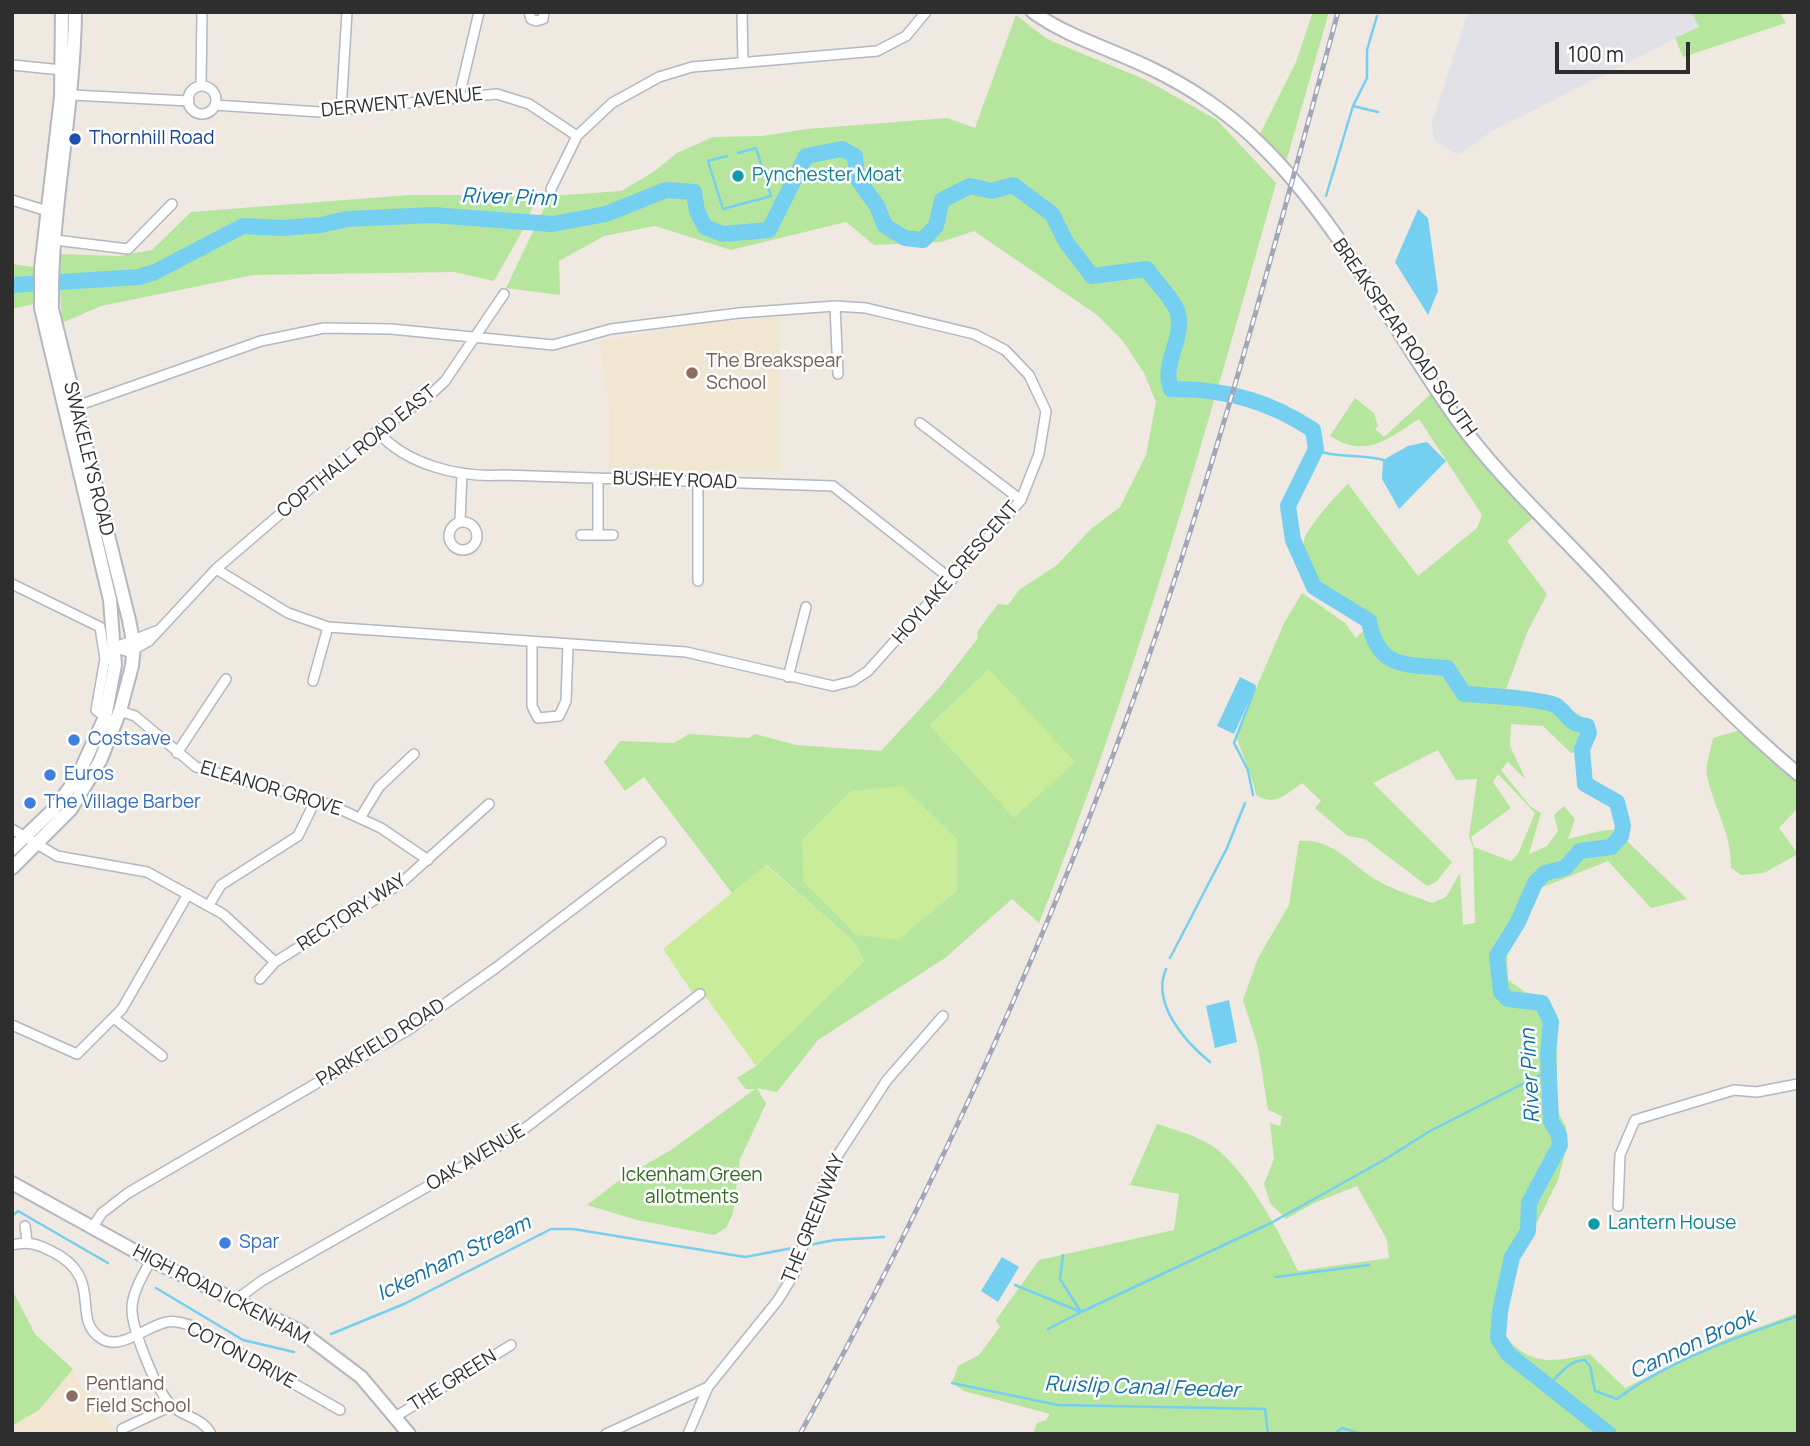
<!DOCTYPE html>
<style>
body{margin:0}
#map{position:relative;width:1810px;height:1446px;overflow:hidden;background:#efe9e1;font-family:Manrope,sans-serif}
canvas{display:block}
.frame{position:absolute;inset:0;border:14px solid #2e2e2e;pointer-events:none}
.scale{position:absolute;left:1555px;top:42px;width:135px;height:32px;box-sizing:border-box;border:4px solid #2e2e2e;border-top:0;padding-left:9px;font-size:21px;line-height:24px;white-space:nowrap;color:#2e2e2e;-webkit-text-stroke:5px #fff;paint-order:stroke}
</style>
<div id="map">
<canvas width="1810" height="1446"></canvas>
<div class="frame"></div>
<div class="scale">100 m</div>
</div>
<script>
const ctx = document.querySelector('canvas').getContext('2d');
ctx.lineJoin = 'round';
function paint(path, color) {
  ctx.fillStyle = color;
  ctx.fill(path, 'evenodd');
}
function trace(path, color, width, dash) {
  ctx.strokeStyle = color;
  ctx.lineWidth = width;
  ctx.lineCap = dash ? 'butt' : 'round';
  ctx.setLineDash(dash || []);
  ctx.stroke(path);
}
function label(font, color, halo, rows, align = 'center') {
  ctx.font = font + ' Manrope,sans-serif';
  ctx.lineWidth = 5;
  ctx.setLineDash([]);
  ctx.textBaseline = 'middle';
  ctx.strokeStyle = halo;
  ctx.fillStyle = color;
  for (const [text, x, y, turn = 0] of rows) {
    ctx.save();
    ctx.translate(x, y);
    ctx.rotate((+turn || 0) * Math.PI / 180);
    ctx.textAlign = isNaN(turn) ? turn : align;
    if (halo) ctx.strokeText(text, 0, 0);
    ctx.fillText(text, 0, 0);
    ctx.restore();
  }
}
paint(new Path2D(`
 M1468,12H1691L1699,27L1492,131L1459,155L1434,141L1432,123Z`), '#e3e1e8');
paint(new Path2D(`
 M780,316L779,471L609,469V404L600,342L690,325Z
 M73,1369L83,1389L89,1386L116,1434H12V1426L39,1410Z`), '#f0e6d1');
paint(new Path2D(`
 M1313,12H1329L1284,169L1256,142L1296,62Z
 M1691,12H1789L1781,15L1786,23L1683,57L1675,38L1699,27Z
 M1016,15L1047,39L1146,80L1217,120L1276,183C1206,433 1135,682 1039,923L1012,899L945,958L818,1040L777,1092L757,1088L766,1104L740,1159L733,1213L726,1228L714,1235L637,1220L587,1205L621,1179L671,1150L755,1089H746L737,1078L756,1066L864,961L854,942L767,865L732,893L644,777L625,791L604,762L620,741L674,743L689,734L749,738L755,734L796,745L881,751L940,687L978,638L977,632L998,604L1008,605L1019,590L1057,565L1091,529L1120,507L1146,455L1156,402L1144,373L1123,341L1097,315L974,231L941,242L874,245L846,222L731,250L655,226L604,236L559,261L560,295L506,288L550,196L621,191L652,173L677,153L713,137L762,136L807,129L947,118L975,128Z
 M409,195H537L525,226L494,281L454,272L253,275L101,306L62,323L58,254L119,256L152,250L191,212Z
 M12,264L34,267V304L12,309Z
 M1433,392L1534,517L1507,541L1547,594L1527,633L1506,689L1554,699L1592,723L1594,734L1588,751L1571,753L1543,726L1511,724L1510,746L1526,780L1508,762L1501,770L1530,806L1541,813L1529,854L1547,846L1558,831L1554,815L1564,806L1575,819L1568,839L1605,830H1629L1627,841L1687,899L1651,908L1608,861L1538,889L1516,940L1507,952L1508,980L1525,992L1548,1000L1557,1020V1110L1566,1127L1567,1146L1558,1180L1513,1271L1504,1335C1531,1367 1553,1362 1590,1354L1625,1388L1731,1337L1798,1313V1434H1033L1037,1423L1046,1420L1050,1414L964,1391L952,1383L958,1366L979,1355L1000,1327L996,1320L1039,1260L1174,1230L1179,1194L1130,1185L1157,1124C1176,1130 1195,1135 1212,1146C1245,1167 1282,1236 1298,1271L1389,1258L1387,1240L1357,1186L1314,1203L1286,1219L1270,1203L1264,1184L1274,1159L1270,1123L1280,1126L1282,1116L1268,1110L1258,1047L1243,1000L1258,958L1289,905L1299,841C1334,837 1353,868 1380,882C1396,891 1415,896 1432,903L1446,897L1460,873L1463,925L1475,923L1473,847L1469,837L1477,779L1456,780L1438,750L1373,783L1452,862L1436,882L1427,886L1365,839L1348,836L1315,808L1321,801L1302,783C1286,794 1275,807 1256,795C1252,773 1243,757 1236,736L1284,623L1302,593L1345,623L1356,638L1373,621C1360,606 1341,605 1326,594C1313,583 1301,557 1304,540C1306,529 1338,493 1348,484L1418,576L1477,528L1482,515L1419,419C1388,439 1366,459 1330,436L1355,398L1374,413L1378,426L1375,429L1384,437ZM1498,774L1535,813L1518,854L1511,861L1474,847L1471,837L1511,808L1493,782Z
 M1744,729L1798,778V808L1779,828L1798,854L1764,873L1741,875L1731,868C1732,835 1714,808 1707,776C1705,765 1711,749 1713,738Z
 M12,1289L35,1334L73,1369L39,1410L12,1426Z`), '#b6e59e');
paint(new Path2D(`
 M989,669L1075,762L1014,818L929,725Z
 M903,786L957,839V891L898,940L856,935L803,881L802,840L851,791Z
 M766,865L854,942L864,962L756,1066L700,989L692,992L663,949Z`), '#c9ec9a');
paint(new Path2D(`
 M1418,209L1428,218L1438,291L1428,315L1395,262Z
 M1427,442L1446,461L1399,509L1382,479L1383,460L1408,446Z
 M1240,677L1256,685L1234,734L1217,726Z
 M1229,1000L1237,1042L1215,1048L1206,1006Z
 M1002,1257L1019,1267L998,1302L981,1291Z`), '#75cff0');
trace(new Path2D(`
 M1377,16L1367,50V78L1353,106L1378,112
 M727,156L708,161L723,209L771,196L756,148L738,153
 M1326,196L1353,106
 M1316,449C1326,458 1366,454 1383,460
 M1253,795L1248,770L1234,743L1255,688
 M1170,958L1227,848L1245,803
 M1166,969C1151,1003 1185,1042 1210,1062
 M12,1216L18,1211L108,1263
 M1276,1277L1369,1265
 M1015,1285L1081,1312L1271,1223L1384,1160L1430,1131L1550,1070
 M156,1288L243,1340L294,1352
 M1048,1329L1081,1312L1060,1279L1063,1255
 M331,1334L404,1304L551,1229H573L745,1257L835,1240L884,1237
 M952,1383L1058,1405L1265,1409L1268,1434
 M1549,1385C1559,1375 1569,1360 1585,1360L1590,1366L1595,1391L1617,1399C1669,1360 1737,1337 1798,1316
 M1334,1434L1342,1428L1362,1434`), '#75cff0', 2.5);
trace(new Path2D(`
 M12,285L139,277L155,272L243,226L282,228L321,225L347,219L433,215L552,224L606,214L666,190L694,192L697,211L705,227L723,234L769,230L806,156L842,149L855,156L857,178L877,206L885,226L905,238L923,240L936,226L942,200L970,186L992,191L1013,185L1052,214L1066,242L1092,276L1147,269C1155,282 1175,300 1178,314C1184,340 1161,364 1171,389C1224,388 1270,401 1313,430L1316,449L1288,506L1293,540L1314,587L1369,621C1378,670 1406,664 1447,668L1464,694C1481,695 1545,699 1557,706C1571,717 1566,723 1587,726L1589,733L1582,749L1585,784L1617,802L1623,826L1621,836L1611,847L1580,851L1565,868L1545,873L1535,883L1518,922L1497,956L1501,992L1508,999L1542,1003L1551,1022L1548,1054L1551,1121L1559,1135L1560,1145L1529,1203L1528,1231L1512,1257L1500,1311L1498,1338L1508,1354L1609,1434`), '#75cff0', 16);
const street = new Path2D(`
 M529,12L531,19L536,21L543,19L544,12
 M742,12L743,62
 M12,65L62,70
 M201,86L202,12
 M188 100a14 14 0 1 1 28 0a14 14 0 1 1-28 0Z
 M72,95L189,101
 M459,97L479,12
 M215,105L320,112L497,94L529,104L577,136
 M341,111L347,12
 M551,189L577,136L612,103L659,77L692,67L877,51L906,36L926,12
 M12,200L47,211
 M55,240L128,249L172,204
 M835,306L838,374
 M74,407L261,341L324,328L391,329L553,345L611,329L739,313L835,306L866,308L974,334L1005,350L1029,375L1046,411L1039,454L1021,500L868,671L853,681L833,686L686,652L328,627L288,613L216,569
 M920,423L1021,500
 M377,431C406,465 460,478 503,475L833,486L952,580
 M460,522L462,473
 M449 536a14 14 0 1 1 28 0a14 14 0 1 1-28 0Z
 M598,534V479
 M581,535H613
 M698,581V482
 M12,584L100,627L105,659L96,710L105,717
 M532,643V706L538,718L559,716L566,701L568,645
 M115,648L129,652L149,641L216,569L377,431L429,396L445,381L504,294
 M111,649L156,631
 M788,677L806,607
 M313,681L328,627
 M120,711L135,716L196,767L331,805L381,828L428,860
 M177,753L226,679
 M360,818L379,787L414,754
 M12,829L57,856L147,872L223,914L275,962L400,884L489,804
 M209,905L221,885L298,836L316,799
 M260,979L275,962
 M115,1019L162,1056
 M12,1025L77,1054L122,1009L188,894
 M1618,1206L1620,1155L1635,1120L1734,1090L1757,1092L1798,1084
 M25,1226L27,1241
 M92,1228L102,1213L128,1193L408,1030L497,967L661,842
 M12,1245C28,1241 38,1244 53,1252C106,1279 69,1319 102,1339C121,1351 148,1325 167,1322C175,1320 185,1324 193,1326L340,1410
 M151,1260C143,1275 131,1294 132,1311C133,1331 157,1393 172,1406C185,1418 202,1417 211,1434
 M237,1299L263,1280L511,1139L700,994
 M395,1417L511,1345
 M122,1429L171,1406
 M606,1434L708,1387L778,1300L794,1274L817,1201L834,1161L887,1080L943,1016
 M688,1434L708,1387`);
const secondary = new Path2D(`
 M1033,12C1069,38 1112,49 1152,69C1190,87 1230,114 1260,144C1339,221 1394,332 1458,421C1498,476 1549,523 1595,572C1661,642 1724,712 1798,774
 M12,849L53,810L77,778L105,717L115,665L110,600L41,308V268L61,97L62,12
 M12,868L71,809L100,761L120,711L132,666L134,646L129,620L52,309C50,210 74,112 75,12
 M12,1183L151,1260L300,1331L361,1377L409,1434`);
trace(street, '#b4b7c1', 12);
trace(secondary, '#b4b7c1', 16);
trace(street, '#fff', 9);
trace(secondary, '#fff', 12);
const rail = new Path2D(`
 M800,1434C934,1190 1050,936 1143,673C1219,457 1278,234 1338,12`);
trace(rail, '#a3a6b8', 5);
trace(rail, '#fff', 2.5, [8]);
for (const [x, y, r, color] of [
 [75,139,7,"#1a4fb4"],
 [738,176,7,"#0f9aa8"],
 [692,373,7,"#8d6e63"],
 [74,740,7,"#3f7fe0"],
 [50,775,7,"#3f7fe0"],
 [30,803,7,"#3f7fe0"],
 [1594,1224,7,"#0f9aa8"],
 [225,1243,7,"#3f7fe0"],
 [72,1396,7,"#8d6e63"]
]) {
  const dot = new Path2D();
  dot.arc(x, y, r, 0, 2 * Math.PI);
  ctx.fillStyle = color;
  ctx.fill(dot);
  trace(dot, '#fff', 2.5);
}
label('19px', '#2e2e2e', '#fff', [
 ["DERWENT AVENUE",402,103,-6],
 ["BREAKSPEAR ROAD SOUTH",1404,338,55],
 ["COPTHALL ROAD EAST",357,452,-39],
 ["SWAKELEYS ROAD",88,459,76],
 ["BUSHEY ROAD",675,481,2],
 ["HOYLAKE CRESCENT",956,573,-49],
 ["ELEANOR GROVE",271,789,17],
 ["RECTORY WAY",352,913,-33],
 ["PARKFIELD ROAD",381,1043,-32],
 ["OAK AVENUE",476,1158,-31],
 ["THE GREENWAY",814,1219,-68],
 ["HIGH ROAD ICKENHAM",221,1295,27],
 ["COTON DRIVE",241,1356,28],
 ["THE GREEN",453,1381,-32]
]);
label('19px', '#164399', '#fff', [
 ["Thornhill Road",89,139]
], 'left');
label('19px', '#0d838f', '#fff', [
 ["Pynchester Moat",752,176],
 ["Lantern House",1608,1224]
], 'left');
label('19px', '#785e54', '#fff', [
 ["The Breakspear",706,362],
 ["School",706,384],
 ["Pentland",86,1385],
 ["Field School",86,1407]
], 'left');
label('19px', '#366cbe', '#fff', [
 ["Costsave",88,740],
 ["Euros",64,775],
 ["The Village Barber",44,803],
 ["Spar",239,1243]
], 'left');
label('19px', '#2c6e1b', '#fff', [
 ["Ickenham Green",692,1176],
 ["allotments",692,1198]
]);
label('italic 21px', '#0d6fa3', '#fff', [
 ["River Pinn",509,198,2],
 ["River Pinn",1531,1076,-93],
 ["Ickenham Stream",454,1259,-26],
 ["Cannon Brook",1693,1345,-25],
 ["Ruislip Canal Feeder",1142,1388,2]
]);
</script>
